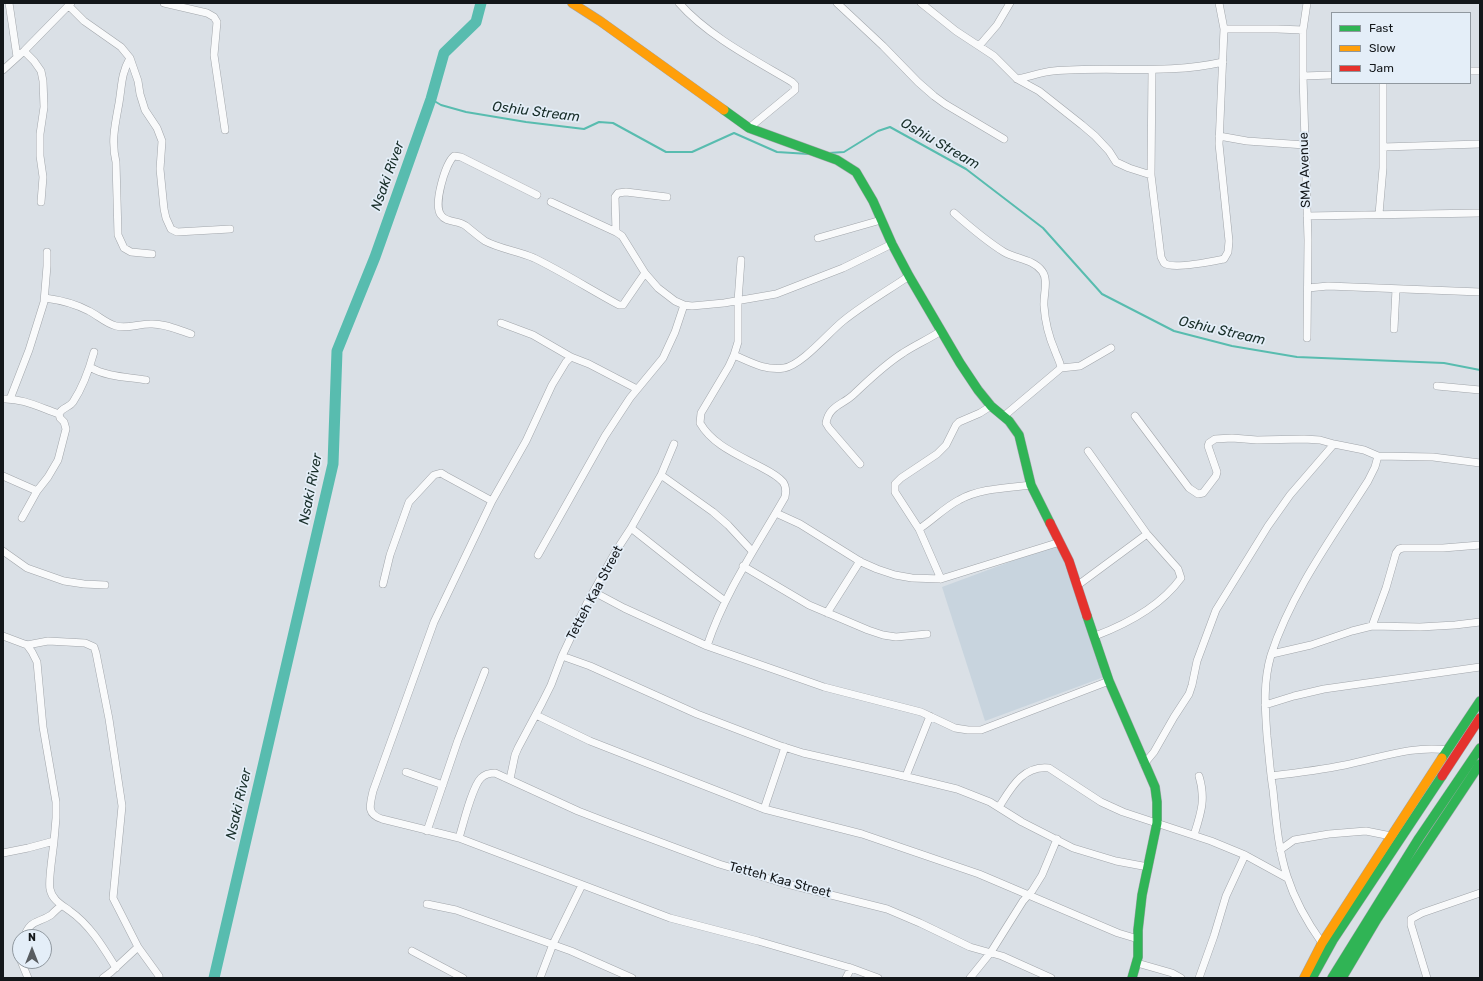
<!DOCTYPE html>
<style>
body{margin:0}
#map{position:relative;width:1483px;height:981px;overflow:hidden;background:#dae0e6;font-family:Rubik,sans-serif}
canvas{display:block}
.frame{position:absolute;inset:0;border:4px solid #13171a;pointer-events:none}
.legend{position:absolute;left:1331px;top:12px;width:140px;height:72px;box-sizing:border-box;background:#e4eef8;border:1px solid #90989f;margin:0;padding:5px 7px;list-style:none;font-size:12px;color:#13171a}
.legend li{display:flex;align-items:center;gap:8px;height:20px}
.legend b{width:20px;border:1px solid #90989f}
.north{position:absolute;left:12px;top:929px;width:40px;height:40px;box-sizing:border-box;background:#e4eef8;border:1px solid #90989f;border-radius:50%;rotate:0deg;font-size:11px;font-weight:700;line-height:16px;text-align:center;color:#13171a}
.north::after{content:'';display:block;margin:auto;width:14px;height:18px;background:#595d61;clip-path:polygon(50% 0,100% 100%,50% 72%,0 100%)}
</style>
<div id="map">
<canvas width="1483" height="981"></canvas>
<div class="frame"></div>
<ul class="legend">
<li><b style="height:5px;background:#30b455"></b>Fast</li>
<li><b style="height:5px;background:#ff9f0a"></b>Slow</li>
<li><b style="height:5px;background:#e5322d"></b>Jam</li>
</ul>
<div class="north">N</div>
</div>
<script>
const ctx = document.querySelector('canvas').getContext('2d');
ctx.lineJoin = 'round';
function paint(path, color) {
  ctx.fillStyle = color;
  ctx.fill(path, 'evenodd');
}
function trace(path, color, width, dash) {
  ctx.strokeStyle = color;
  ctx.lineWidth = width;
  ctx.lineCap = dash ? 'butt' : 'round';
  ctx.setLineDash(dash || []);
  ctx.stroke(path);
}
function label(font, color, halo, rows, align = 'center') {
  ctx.font = font + ' Rubik,sans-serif';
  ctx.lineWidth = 3.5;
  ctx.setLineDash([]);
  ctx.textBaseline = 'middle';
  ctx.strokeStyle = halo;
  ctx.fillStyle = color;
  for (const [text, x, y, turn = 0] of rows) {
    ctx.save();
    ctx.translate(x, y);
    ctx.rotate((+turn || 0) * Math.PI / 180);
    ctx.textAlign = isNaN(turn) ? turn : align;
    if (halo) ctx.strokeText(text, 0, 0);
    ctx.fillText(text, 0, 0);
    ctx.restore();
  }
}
paint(new Path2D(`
 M1058,544L1104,677L985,721L942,587Z`), '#c8d4de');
trace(new Path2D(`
 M431,99L441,105L466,112L526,122L584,129L599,122L613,123L666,152H692L734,133L777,152L809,154
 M829,153L844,152L878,131L890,127L966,169L1043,228L1102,294L1174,331L1232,346L1297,357L1444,363L1480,370`), '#58bcaf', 2);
trace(new Path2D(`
 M214,978L333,464L337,351L375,257L431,99L444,53L476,22L481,3`), '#58bcaf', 11);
const street = new Path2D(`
 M9,3L17,57
 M164,3L207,13L214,17L217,22L214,55L225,130
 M679,3C708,36 755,60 792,82L795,85V90L749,128
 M837,3L883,46L918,82L934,96L945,104L1004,139
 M921,3L956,31L994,56L1017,79L1039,91L1082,125L1095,136L1109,151L1116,162L1129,168L1151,175
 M69,6L84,21L121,47L130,58L138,81L140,94L145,110L157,128L162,141L160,169L164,209L166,218L171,229L177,232L230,229
 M1224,29H1277L1303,30
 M979,46L997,25L1010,3
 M24,51L34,61L41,71L43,81L44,107L40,134V156L43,177L41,202
 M130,58C121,74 122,85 119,103C115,125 111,141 116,162L118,235L124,248L131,252L152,254
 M3,70L24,51L71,3
 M1152,70L1151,175L1161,257C1162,259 1163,261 1164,263C1172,270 1214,261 1224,259L1228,252L1229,241L1219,144L1224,29L1219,3
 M1470,71H1480
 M1303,76L1332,75
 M1017,79C1029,77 1041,72 1053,71C1109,66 1167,75 1223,62
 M1219,136L1247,141L1305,145
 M1383,147L1480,144
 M537,195L461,157L454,156C445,164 433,205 441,215C446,223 459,220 466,226C472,231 478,236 485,241C500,249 518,251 534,258C563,272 591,290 619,305H623L625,302L645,273
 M551,202L616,232L622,236L645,273L658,288L675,301L684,305L692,306L724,303L776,294L843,268L892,244
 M954,213C970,227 986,241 1004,252C1016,259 1033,259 1042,271C1049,280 1043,296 1044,306C1045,321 1049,337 1055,351C1057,357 1060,361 1061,368
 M1379,214L1383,168V83
 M1307,216L1480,213
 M616,232L615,197L618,193L626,192L667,197
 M818,238L881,220
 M1308,288L1328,286L1480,292
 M45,298C60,300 76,304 89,311C99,316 105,323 116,326C128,329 138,324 150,324C164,323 178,330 191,334
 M501,323L533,335L571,357L589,364L637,389
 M1394,329L1396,289
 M1307,338L1308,240L1303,76V30L1307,3
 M734,355C750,362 766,371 784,368C802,365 828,333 843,321C864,304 887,291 909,276
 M571,357L566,362L552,385L526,441L492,501L434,622L373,791C370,805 366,814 382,819L459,838L670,918L758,941L851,968L878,978
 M90,367C106,377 128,377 146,380
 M1437,386L1480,390
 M3,399C22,398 41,408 59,414
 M10,399L29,350L44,302L47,266V252
 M1004,416L1061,368L1080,366L1111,348
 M1135,416L1189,488L1198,494L1203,493L1216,476L1217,472L1208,446L1209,443L1215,439L1232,438L1257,440L1304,439L1320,440L1334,444
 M1088,451L1147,534L1178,569L1181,578C1160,607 1127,624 1095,636
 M860,464L829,428L826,423C829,406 842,405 853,395C869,380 884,365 903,353C915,345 929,339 941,331
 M661,475L713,512L728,525L752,551
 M3,476L37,491
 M776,513L800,524L861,562L877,569L895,575L912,578L941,579L1060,542
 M22,518L37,491L48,477L58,460L66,429L64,422L60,418L59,414C62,407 69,408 73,402C83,387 89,370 94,352
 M631,528L693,577L725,601
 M919,529C933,520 945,507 959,500C980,488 1008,488 1031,485
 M3,551L27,568L64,581L84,584L105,585
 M538,555L605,436L630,398L663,358L675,332L684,305
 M743,566L809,605L868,630L883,635L896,637L927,634
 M941,579L919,529L895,492V484L901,478L937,454L946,445L956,425L959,422L980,413L991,406
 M383,584L390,555L409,502L434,475L441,473L446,476L492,501
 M1078,585L1147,534
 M594,592L624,608L707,646L824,687L921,712L955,728L968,730H981L1109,681
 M827,613L860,561
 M1372,626L1386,588L1396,553L1399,549L1403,548H1443L1480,545
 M3,636L27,645L48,641L85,643L94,647L96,653L109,719L122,806L113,898L138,947L159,976
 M707,646C725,592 757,546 785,497C786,492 786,486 783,482C776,474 766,470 757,465C736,454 712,444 700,423L701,413L729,366L734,355L738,342V301L741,260
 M1272,654L1311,645L1352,631L1372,626L1420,627L1455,625L1480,622
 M562,656L590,666L697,714L778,745L803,753L891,773L957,789L990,802L1022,822L1073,848L1116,861L1148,867
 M1265,705L1294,696L1324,689L1480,667
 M536,715L590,741L764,809L862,834L979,874L1118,933L1138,939
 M1144,764L1154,752L1174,717L1189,694L1192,685L1197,661L1216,610L1268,526L1290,495L1334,444L1364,450L1378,456L1433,457L1480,463
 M406,772L443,785
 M906,776L930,716
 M1271,776C1296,773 1320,770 1345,765C1380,758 1412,745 1448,750
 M510,779L515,755L518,748L542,703L551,685L562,656L587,603L616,551L631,528L661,475L674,444
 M999,807C1011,788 1023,765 1049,768L1101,802L1123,812L1211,841L1245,855L1287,878
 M764,809L785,747
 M427,831L458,740L485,671
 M1194,835C1201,813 1206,799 1199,776
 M459,838C463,825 472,787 481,778C485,774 490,773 495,773L578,811L609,823L719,864L783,883L887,909L920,923L970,947L1002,956L1051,978
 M54,841C53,852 48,881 50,889C52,900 62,905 70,911C90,925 103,947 116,968
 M1280,850L1294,840L1329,834L1366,831L1391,836
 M3,853L28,848L54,841L56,818V802L43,727L37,662L32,652L27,645
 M427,904L456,910L571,951L632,978
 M24,937C31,919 37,924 51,915C54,912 57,909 61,906
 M1322,943C1307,922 1295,901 1287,876C1278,848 1276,819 1273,790C1270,772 1269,754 1267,736C1265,708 1263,682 1271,655C1291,593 1333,536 1368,481L1375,467L1378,456
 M412,951L463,978
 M21,961L28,978
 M1137,963L1172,973L1181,978
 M103,978L111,972L138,947
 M540,978L553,944L582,885
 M846,978L851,968
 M970,978L991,952L1023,901L1032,891L1042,875L1057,839
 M1199,978L1214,936L1226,896L1245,855
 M1427,978L1411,925V919L1422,913L1480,893`);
const fast = new Path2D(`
 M724,110L749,128L837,160L856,172L873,201L892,244L909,276L960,363L978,390L991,406L1009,421L1019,435L1031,485L1050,523
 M1087,616L1109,681L1155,787L1157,802V823L1142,895L1138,930V957L1132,978
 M1442,758L1480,701
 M1312,978L1333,940L1442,776
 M1332,978L1419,838L1480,748
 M1342,978L1377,919L1480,764`);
const slow = new Path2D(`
 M572,3L600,21L724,110
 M1304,978L1322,943L1442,758`);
const jam = new Path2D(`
 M1050,523L1069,561L1087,616
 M1442,776L1480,718`);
trace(street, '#a1a5aa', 8);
trace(fast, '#a1a5aa', 10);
trace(slow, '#a1a5aa', 10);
trace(jam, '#a1a5aa', 10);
trace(street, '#f9fafb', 7);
trace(fast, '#30b455', 9);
trace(slow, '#ff9f0a', 9);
trace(jam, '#e5322d', 9);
label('13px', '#13171a', '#e4eef8', [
 ["SMA Avenue",1305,170,-92],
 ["Tetteh Kaa Street",595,593,-62],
 ["Tetteh Kaa Street",780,880,15]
]);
label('italic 14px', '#182e29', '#e4eef8', [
 ["Oshiu Stream",536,112,7],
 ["Oshiu Stream",940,144,30],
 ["Nsaki River",388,176,-70],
 ["Oshiu Stream",1222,331,13],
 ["Nsaki River",311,489,-79],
 ["Nsaki River",239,804,-77]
]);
</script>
